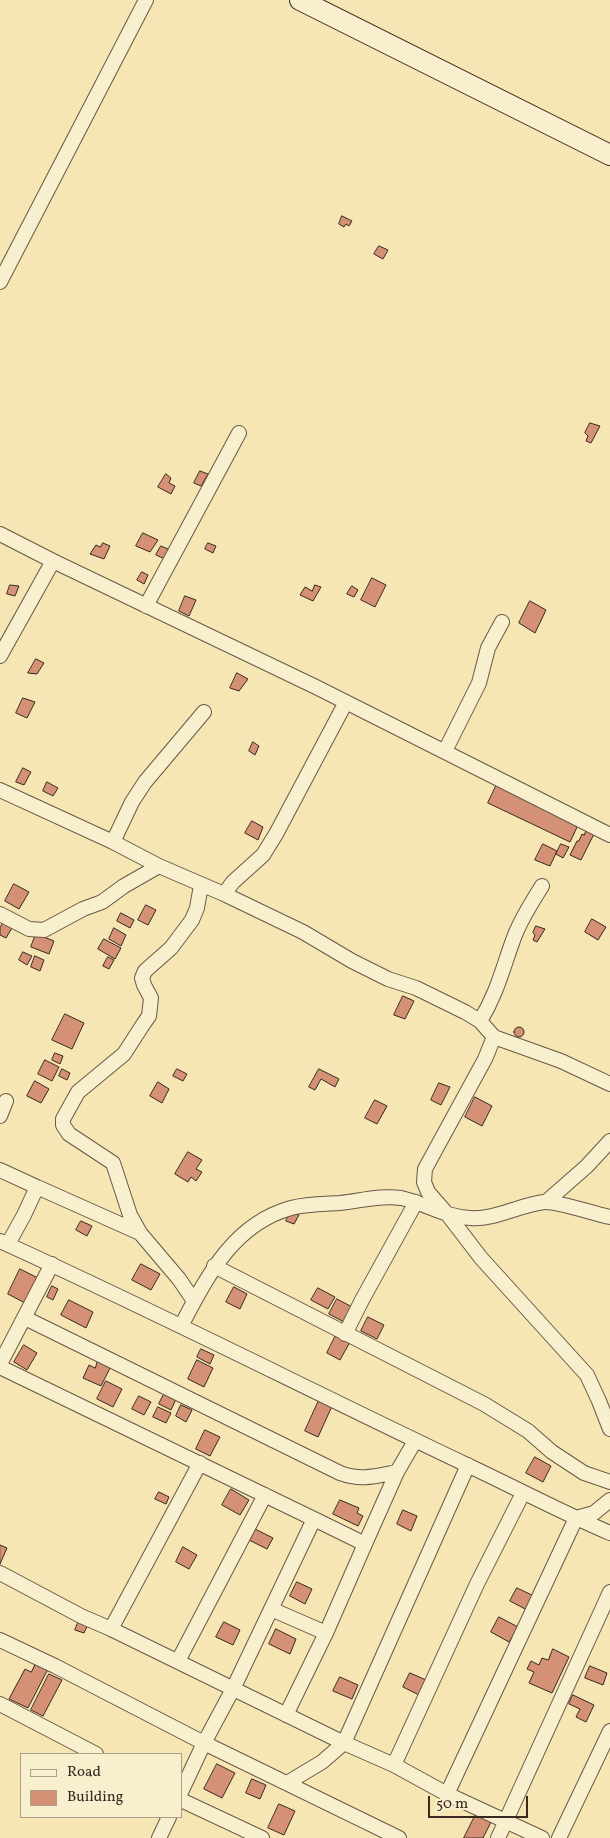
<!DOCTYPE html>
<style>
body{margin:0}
#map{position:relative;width:610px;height:1838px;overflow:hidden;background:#f5e6b3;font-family:Vollkorn,serif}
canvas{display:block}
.legend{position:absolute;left:20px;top:1753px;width:162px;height:65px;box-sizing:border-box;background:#f8efce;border:1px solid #ac9f89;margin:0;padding:6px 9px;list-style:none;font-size:15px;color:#392821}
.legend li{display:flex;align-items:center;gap:10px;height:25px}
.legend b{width:25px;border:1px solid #ac9f89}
.scale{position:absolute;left:428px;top:1796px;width:100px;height:22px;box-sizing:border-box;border:2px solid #392821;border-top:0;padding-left:6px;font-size:15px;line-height:18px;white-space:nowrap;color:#392821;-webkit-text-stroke:4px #f8efce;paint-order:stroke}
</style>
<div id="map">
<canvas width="610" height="1838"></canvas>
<ul class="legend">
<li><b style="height:6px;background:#f8efce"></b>Road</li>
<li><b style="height:14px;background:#d49176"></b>Building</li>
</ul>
<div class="scale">50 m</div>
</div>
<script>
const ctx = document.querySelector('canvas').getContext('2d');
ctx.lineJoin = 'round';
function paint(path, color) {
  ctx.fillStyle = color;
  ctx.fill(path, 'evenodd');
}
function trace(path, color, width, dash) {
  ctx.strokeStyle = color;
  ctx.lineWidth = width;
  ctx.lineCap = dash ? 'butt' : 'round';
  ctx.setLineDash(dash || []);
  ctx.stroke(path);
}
const building = new Path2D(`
 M342,216L352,221L349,226L346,224L344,227L339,224Z
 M379,246L388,250L383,259L374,254Z
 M590,423L600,426L591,443L586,441L588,436L585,433Z
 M200,471L208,474L201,486L194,483Z
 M166,474L171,478L169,483L175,486L171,494L158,487Z
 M143,533L158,540L150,552L136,546Z
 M103,543L110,546L104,559L90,554L96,545L100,547Z
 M208,543L216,546L213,553L205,549Z
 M161,546L168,549L165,559L156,555Z
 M142,572L148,575L144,584L137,580Z
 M372,578L386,585L375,607L361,600Z
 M10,585L19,586L15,596L7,594Z
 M315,585L321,587L313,601L300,595L305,587L312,591Z
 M352,586L358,590L354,597L347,594Z
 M185,596L196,600L189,616L179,611Z
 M530,601L546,610L535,633L519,623Z
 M36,659L44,663L37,674L28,673Z
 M237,673L248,679L239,691L230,688Z
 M23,698L35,702L27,718L16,713Z
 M253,742L259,746L255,755L249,751Z
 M23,768L31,772L24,785L16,782Z
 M47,782L58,788L53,796L43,791Z
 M498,782L580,821L570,842L488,803Z
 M252,821L263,827L258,840L245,833Z
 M587,828L595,832L581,860L570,855L577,841H579L582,834L584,835Z
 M543,844L557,851L550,866L535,860Z
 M561,844L569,847L563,858L556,854Z
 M14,884L29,892L19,909L5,901Z
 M146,905L156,910L148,925L138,920Z
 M121,913L134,920L130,928L117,921Z
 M592,919L606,927L598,940L585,932Z
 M3,923L12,928L6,938L0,935V928Z
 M536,926L545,929L537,942L533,940L535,935L533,933Z
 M114,928L126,935L121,946L109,939Z
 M36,934L54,941L49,954L31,947Z
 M104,939L121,948L115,959L98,949Z
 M23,952L32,956L27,965L19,960Z
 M35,956L44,960L40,971L31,967Z
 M108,957L114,960L109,969L103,966Z
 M403,996L414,1001L405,1019L394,1015Z
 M65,1014L84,1023L72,1049L52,1040Z
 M514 1032a5 5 0 1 1 10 0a5 5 0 1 1-10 0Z
 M55,1053L63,1056L60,1064L52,1060Z
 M45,1060L59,1067L52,1081L38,1074Z
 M62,1069L70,1073L67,1080L59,1076Z
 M177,1069L187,1074L183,1081L173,1076Z
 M319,1069L339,1079L335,1087L321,1079L315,1090L309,1087Z
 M35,1081L49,1089L41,1103L27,1096Z
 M158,1082L169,1089L162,1103L150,1096Z
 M439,1083L450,1087L441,1105L431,1100Z
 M475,1097L492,1106L482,1126L465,1117Z
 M375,1100L387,1106L377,1124L365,1118Z
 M188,1152L202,1160L196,1169L202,1172L196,1181L191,1177L188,1182L175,1174Z
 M291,1211L299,1215L294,1224L286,1221Z
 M81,1221L92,1226L87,1236L76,1230Z
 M141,1264L160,1274L151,1290L132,1280Z
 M20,1269L38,1278L25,1303L8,1294Z
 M52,1286L58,1289L53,1300L47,1297Z
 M234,1287L247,1294L240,1309L226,1302Z
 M318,1288L335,1297L328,1309L311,1300Z
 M337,1299L354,1308L346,1323L329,1314Z
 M69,1300L93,1312L86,1328L61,1315Z
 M368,1317L384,1325L377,1339L361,1331Z
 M336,1335L350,1342L340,1360L327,1353Z
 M24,1345L37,1353L27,1370L14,1362Z
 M201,1349L214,1355L210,1364L197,1357Z
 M98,1360L111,1366L101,1386L83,1378L89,1365L95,1368Z
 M197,1360L213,1368L204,1387L188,1379Z
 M106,1381L122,1389L113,1407L97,1399Z
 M165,1392L177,1397L171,1410L159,1404Z
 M139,1396L151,1402L144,1415L132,1409Z
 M320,1398L333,1404L318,1437L305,1431Z
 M181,1405L192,1410L186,1422L176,1416Z
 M158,1407L171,1413L166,1423L153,1417Z
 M205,1430L220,1437L210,1456L196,1449Z
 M535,1457L551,1466L543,1482L526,1473Z
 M231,1489L249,1500L240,1515L222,1505Z
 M159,1492L169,1497L166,1504L155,1499Z
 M340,1500L359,1508L357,1513L363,1516L358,1526L333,1514Z
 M403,1510L417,1516L411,1531L397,1524Z
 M253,1528L273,1538L267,1549L247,1539Z
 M0,1545L7,1548L0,1564Z
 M183,1547L197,1555L189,1569L176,1562Z
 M297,1582L312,1589L305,1604L290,1596Z
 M517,1588L534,1596L527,1610L510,1601Z
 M499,1617L518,1627L509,1642L491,1632Z
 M80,1618L89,1622L84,1633L75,1630Z
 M224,1622L240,1630L233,1645L216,1637Z
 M276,1629L296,1639L290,1654L269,1644Z
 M553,1649L569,1657L552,1693L529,1683L534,1672L527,1669L531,1661L539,1665L542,1658L548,1660Z
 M38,1659L50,1665L28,1708L9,1699L25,1669L31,1672Z
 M590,1666L607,1673L603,1685L585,1678Z
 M410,1673L426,1680L419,1695L403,1687Z
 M49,1674L62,1680L43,1716L31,1710Z
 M340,1677L358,1685L352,1699L333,1691Z
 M573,1695L594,1705L586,1722L576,1717L580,1709L569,1704Z
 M217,1764L235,1773L222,1798L204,1789Z
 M252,1779L266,1785L260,1799L246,1793Z
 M279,1804L295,1811L284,1835L268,1828Z
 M476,1814L491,1822L483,1838H464Z`);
paint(building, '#d49176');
trace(building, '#392821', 1);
const minor = new Path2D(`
 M0,282L146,0
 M0,534L53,561L316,687L610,835
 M146,606L239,433
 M0,656L53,561
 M445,751L479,683L488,648L502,622
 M0,790L113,842L159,866L224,894L303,932L352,961L388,979L416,988L465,1012L480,1021L494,1037L561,1061L610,1084
 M113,842L132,802L145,782L204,712
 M224,894L233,882L263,855L276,834L346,702
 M0,914L29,929L44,930L83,909L102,902L124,886L159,866
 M480,1021C498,992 503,966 515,935C522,917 532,902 542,886
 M494,1037L485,1059L425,1169L424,1182L428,1192L448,1215L481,1258L587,1375L599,1401L610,1429
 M0,1116L6,1101
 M0,1170L37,1187L24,1215L8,1244
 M37,1187L140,1233
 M546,1202L587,1166L610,1141
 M0,1241C157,1312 311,1391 467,1465C514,1487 561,1512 610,1533
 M214,1266L484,1404L528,1431L552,1452L584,1473L610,1482
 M194,1301L179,1279L140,1233L130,1215L113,1163L69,1134L63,1125V1119L78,1092L124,1054L144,1023L149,1016L151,998L144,985L142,978L145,971L171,948L192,920L197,908L201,885
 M25,1318L340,1473C361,1481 376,1476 397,1472
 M181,1326C207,1277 233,1224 291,1208C307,1204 325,1204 340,1203C360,1201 381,1195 401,1198C425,1203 445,1217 470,1218C495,1220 519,1205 544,1202C557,1201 595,1214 610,1217
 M345,1334L362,1300L416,1202
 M0,1364L52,1264
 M0,1367L314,1519
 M365,1544L397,1472L415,1441
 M0,1573L81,1616L111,1629L344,1743L394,1765L447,1794L542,1838
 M271,1609L326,1633
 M111,1629L200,1463
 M0,1640L55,1666L204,1743L399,1838
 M178,1661L265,1495
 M0,1704L96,1754
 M394,1765L477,1584L523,1493
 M287,1783L322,1762L344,1743L468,1465
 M181,1792L204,1743L233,1689L314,1519L365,1544L326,1633L286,1715
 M447,1794L576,1518L594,1513L610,1500
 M181,1800L262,1838
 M159,1838L169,1817
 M498,1838L610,1592
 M559,1838L610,1731`);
const secondary = new Path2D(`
 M300,0L610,155`);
trace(minor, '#685846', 16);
trace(secondary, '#392821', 22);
trace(minor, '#f8efce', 14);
trace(secondary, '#f8efce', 20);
</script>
